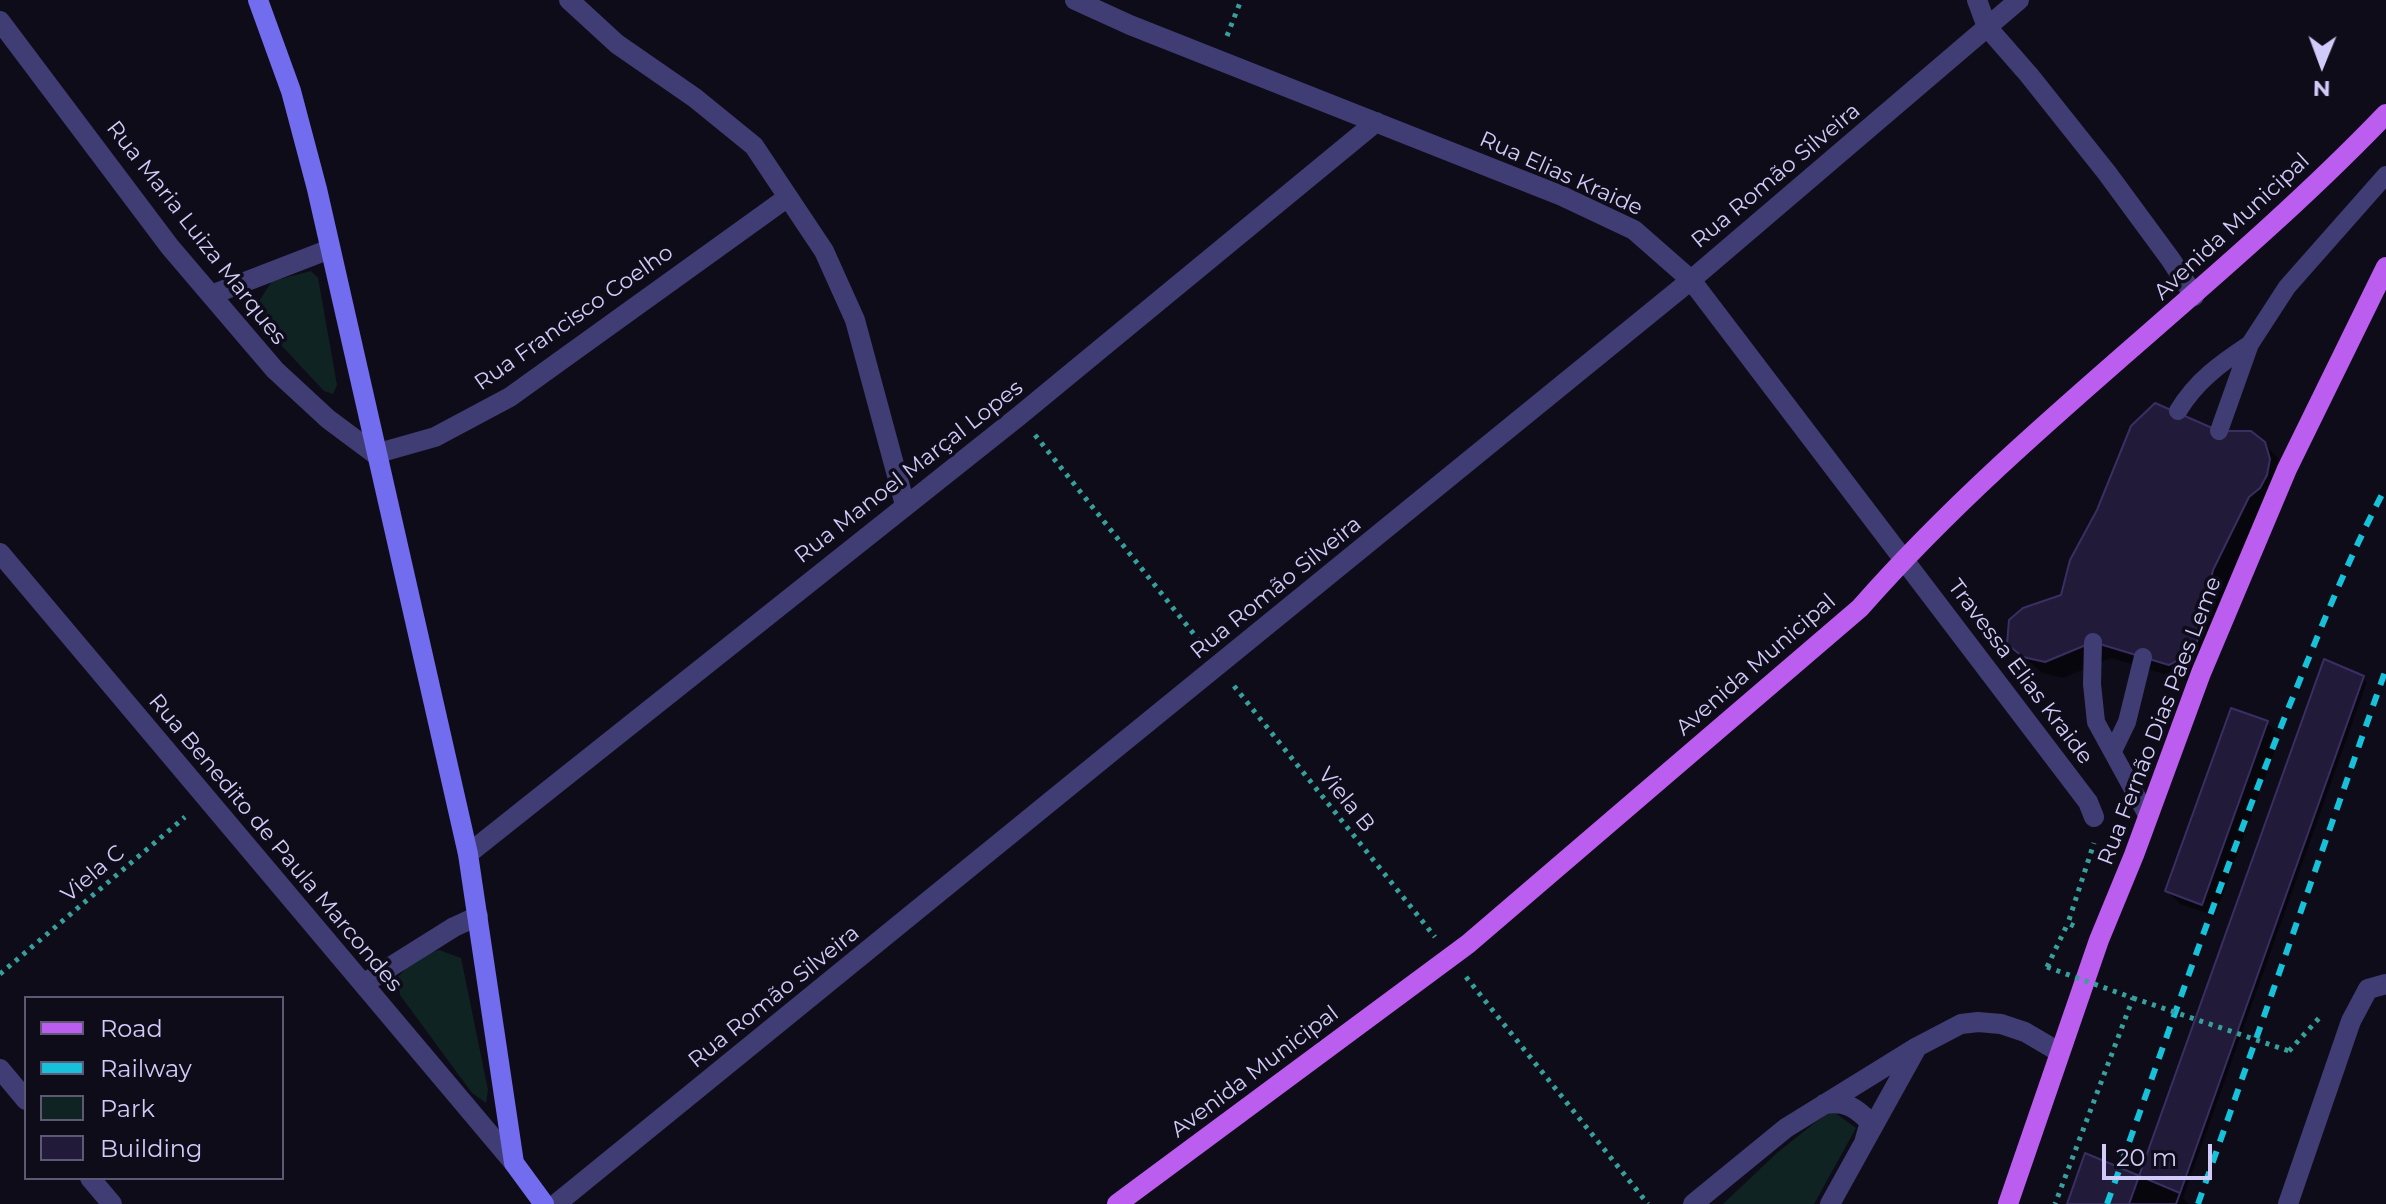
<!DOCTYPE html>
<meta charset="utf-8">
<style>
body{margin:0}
#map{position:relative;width:2386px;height:1204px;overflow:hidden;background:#0f0c1a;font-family:Montserrat,sans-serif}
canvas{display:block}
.legend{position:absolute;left:24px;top:996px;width:260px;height:184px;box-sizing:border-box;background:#0f0c1a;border:2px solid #5d5873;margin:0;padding:10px 14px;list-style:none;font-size:24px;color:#d1cbf9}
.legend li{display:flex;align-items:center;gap:16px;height:40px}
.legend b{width:40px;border:2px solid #5d5873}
.north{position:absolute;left:2282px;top:24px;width:80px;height:80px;-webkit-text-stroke:6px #0f0c1a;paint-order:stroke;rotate:181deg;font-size:22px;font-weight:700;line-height:32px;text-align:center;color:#d1cbf9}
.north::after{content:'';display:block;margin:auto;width:28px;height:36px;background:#d1cbf9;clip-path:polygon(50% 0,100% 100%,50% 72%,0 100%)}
.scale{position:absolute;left:2102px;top:1144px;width:110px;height:36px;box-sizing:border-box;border:4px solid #d1cbf9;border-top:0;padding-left:10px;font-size:24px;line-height:28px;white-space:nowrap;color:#d1cbf9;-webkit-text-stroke:6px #0f0c1a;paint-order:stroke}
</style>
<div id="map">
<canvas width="2386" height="1204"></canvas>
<ul class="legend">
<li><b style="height:10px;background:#bb5dee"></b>Road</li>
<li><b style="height:10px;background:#17c1d9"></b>Railway</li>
<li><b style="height:22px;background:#102323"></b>Park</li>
<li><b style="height:22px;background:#211a39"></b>Building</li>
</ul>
<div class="north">N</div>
<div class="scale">20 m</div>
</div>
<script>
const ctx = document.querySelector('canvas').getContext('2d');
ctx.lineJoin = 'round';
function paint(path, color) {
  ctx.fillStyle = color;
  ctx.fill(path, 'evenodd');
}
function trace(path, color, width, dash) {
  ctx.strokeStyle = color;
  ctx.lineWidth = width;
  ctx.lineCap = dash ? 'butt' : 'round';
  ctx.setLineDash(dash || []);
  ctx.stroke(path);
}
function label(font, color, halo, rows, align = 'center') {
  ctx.font = font + ' Montserrat,sans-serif';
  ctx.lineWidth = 7;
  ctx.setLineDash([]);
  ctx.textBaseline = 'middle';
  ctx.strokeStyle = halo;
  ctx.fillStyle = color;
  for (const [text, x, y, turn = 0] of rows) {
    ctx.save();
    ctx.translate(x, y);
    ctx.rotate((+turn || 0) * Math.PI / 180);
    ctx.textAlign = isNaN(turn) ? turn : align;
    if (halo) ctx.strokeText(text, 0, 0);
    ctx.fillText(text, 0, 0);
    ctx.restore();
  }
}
paint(new Path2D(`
 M311,271L318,278L337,385L333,394L324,391L282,346L256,306L272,281Z
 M439,950L461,958L488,1090L486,1103L472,1093L400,995L398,977L418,955Z
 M1831,1110L1856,1128L1814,1204H1723L1778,1152Z`), '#102323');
paint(new Path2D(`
 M2219,433L2264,443L2281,461L2211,668L2187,681L2111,658L2063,678L2042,673L2009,643L2062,596Z
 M2363,678L2367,682L2183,1198L2189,1204H2069L2140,1178Z
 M2267,723L2280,736L2215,916L2180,904L2167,891Z`), '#0007');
const building = new Path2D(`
 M2155,403L2219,431H2251L2265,442L2270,459L2267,475L2260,488L2249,497L2213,570L2195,651L2169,665L2093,642L2045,662L2023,657L2007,644L2009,620L2023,608L2061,595L2070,560L2097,510L2131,426Z
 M2324,659L2364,676L2180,1193L2176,1204H2129Z
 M2231,708L2268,721L2202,905L2165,891Z
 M2085,1153L2180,1193L2176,1204H2067Z`);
paint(building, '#211a39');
trace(building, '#3a2f62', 2);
trace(new Path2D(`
 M1227,36L1241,0
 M1035,435L1201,643
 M1234,686L1435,937
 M2074,926L2068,923L2094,843
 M2047,967L2068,923
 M0,974L185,817
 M1466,977L1648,1204
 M2289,1051L2321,1016`), '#38a09c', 5, [4, 6]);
trace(new Path2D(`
 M2178,411C2196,381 2221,363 2250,344
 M2219,431L2250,344L2287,287L2386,175
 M2093,642L2092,684L2096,722L2148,817
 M2113,751L2127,722L2143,657`), '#403c74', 18);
trace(new Path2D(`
 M569,0L617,44L695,98L754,146L824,251L855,320L905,505
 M1075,0L1130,25L1562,196L1634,230L1691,280L2088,802L2094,817
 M0,21L170,247L275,370L328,419L375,454L435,437L510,397L788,197
 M211,295L330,249
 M0,553L514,1163
 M468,854L1019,416L1376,122
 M363,984L454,927L478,916
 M0,1069L26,1100
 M1824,1104C1846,1101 1855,1107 1870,1122L1865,1139
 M90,1178L112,1204
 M556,1204L1691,280L2019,0
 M1693,1204L1786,1128L1917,1047L1961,1024L1978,1022L2001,1024L2025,1032L2059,1052
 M1830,1204L1915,1051
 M2288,1204L2351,1021L2368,989L2386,984`), '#403c74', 20);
trace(new Path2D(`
 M1977,0L1987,27L2029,75L2107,173L2171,260L2194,296`), '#403c74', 20);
trace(new Path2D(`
 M258,0L291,91L317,189L468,854L514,1163L544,1204`), '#726cef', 20);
trace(new Path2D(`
 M1117,1204L1468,944L1860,608C2019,427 2219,288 2386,114
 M2008,1204L2099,940L2134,855L2201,673L2287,469L2386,267`), '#bb5dee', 20);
trace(new Path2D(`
 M2107,1204C2166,1040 2222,876 2286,714C2317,638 2347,560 2386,487
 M2198,1204L2386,669`), '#17c1d9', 6, [12, 10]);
trace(new Path2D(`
 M2047,967L2133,998L2055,1204
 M2133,998L2289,1051`), '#38a09c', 5, [4, 6]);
label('22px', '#d1cbf9', '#0f0c1a', [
 ["Rua Elias Kraide",1561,174,24],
 ["Rua Romão Silveira",1776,176,-40],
 ["Avenida Municipal",2232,227,-43],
 ["Rua Maria Luiza Marques",196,233,52],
 ["Rua Francisco Coelho",574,318,-35],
 ["Rua Manoel Marçal Lopes",909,472,-38],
 ["Rua Romão Silveira",1276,588,-39],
 ["Avenida Municipal",1756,665,-41],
 ["Travessa Elias Kraide",2020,672,53],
 ["Rua Fernão Dias Paes Leme",2160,721,-69],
 ["Viela B",1346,800,51],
 ["Rua Benedito de Paula Marcondes",275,843,50],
 ["Viela C",93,874,-40],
 ["Rua Romão Silveira",774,997,-39],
 ["Avenida Municipal",1255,1072,-37]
]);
</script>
